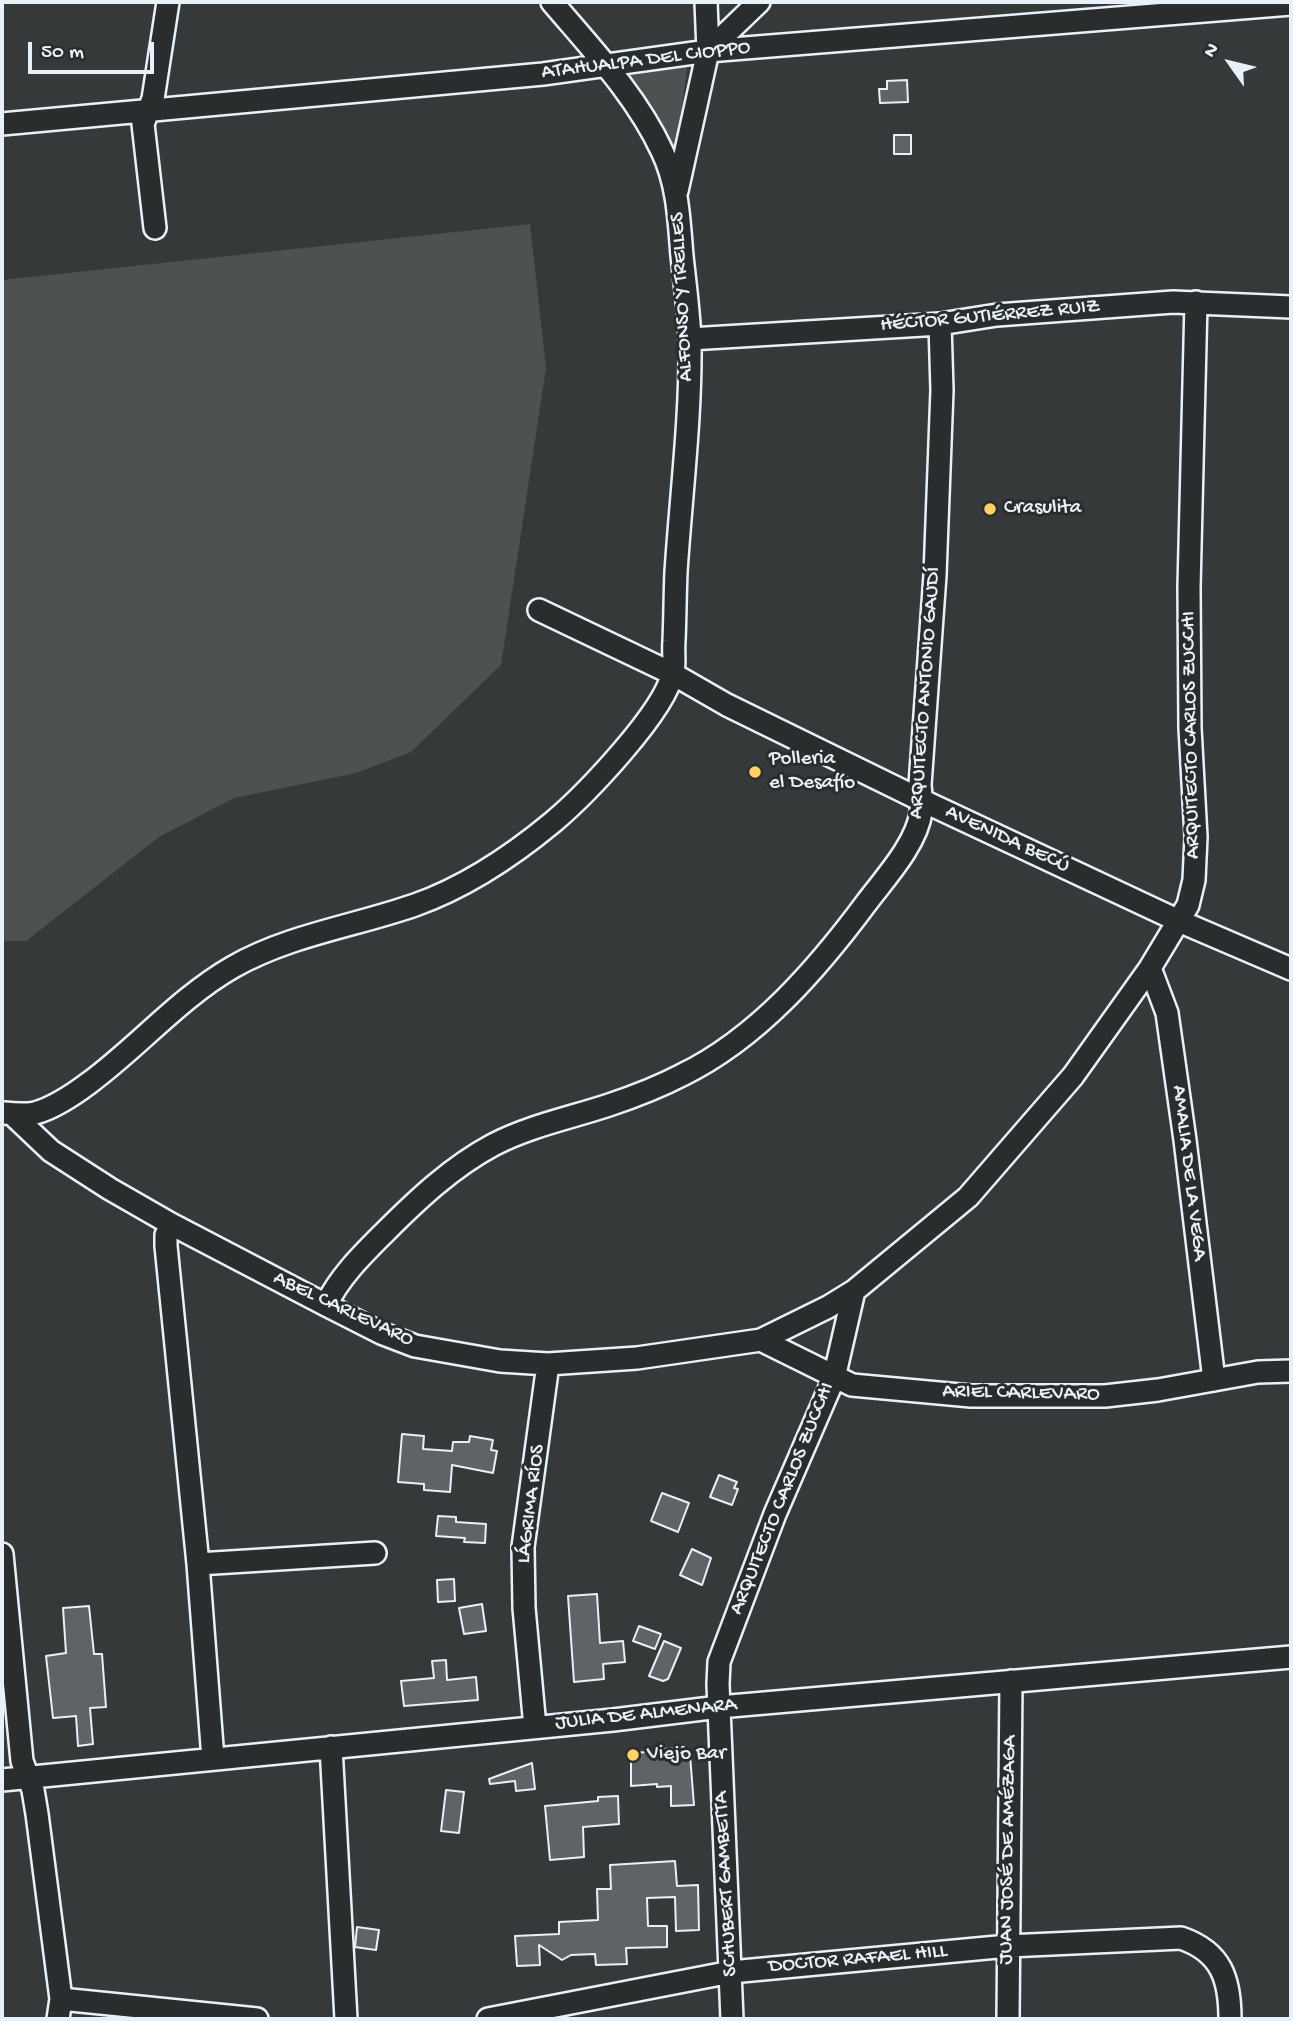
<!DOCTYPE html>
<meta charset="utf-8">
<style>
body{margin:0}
#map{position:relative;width:1293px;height:2021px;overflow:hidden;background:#35393a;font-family:"Gochi Hand",sans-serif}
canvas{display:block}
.frame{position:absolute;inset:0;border:4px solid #e8f1f8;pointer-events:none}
.north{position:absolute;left:1195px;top:28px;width:70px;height:70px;-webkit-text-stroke:5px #2a2d2e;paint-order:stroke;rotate:304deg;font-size:19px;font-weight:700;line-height:28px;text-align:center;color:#e8f1f8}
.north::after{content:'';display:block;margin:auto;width:24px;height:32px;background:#e8f1f8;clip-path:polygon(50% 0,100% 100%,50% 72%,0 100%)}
.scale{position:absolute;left:28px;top:42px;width:126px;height:32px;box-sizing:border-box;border:4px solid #e8f1f8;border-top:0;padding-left:9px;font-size:21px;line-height:24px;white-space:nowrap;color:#e8f1f8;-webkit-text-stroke:5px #2a2d2e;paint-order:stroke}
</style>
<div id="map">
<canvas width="1293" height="2021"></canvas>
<div class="frame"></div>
<div class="north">N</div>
<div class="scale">50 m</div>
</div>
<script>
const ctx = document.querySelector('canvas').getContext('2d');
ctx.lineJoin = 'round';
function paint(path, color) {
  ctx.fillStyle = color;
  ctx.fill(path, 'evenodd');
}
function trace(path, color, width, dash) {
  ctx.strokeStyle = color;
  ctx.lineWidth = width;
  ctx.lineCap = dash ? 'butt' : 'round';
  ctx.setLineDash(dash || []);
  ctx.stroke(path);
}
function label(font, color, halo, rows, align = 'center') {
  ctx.font = font + ' "Gochi Hand",sans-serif';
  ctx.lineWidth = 6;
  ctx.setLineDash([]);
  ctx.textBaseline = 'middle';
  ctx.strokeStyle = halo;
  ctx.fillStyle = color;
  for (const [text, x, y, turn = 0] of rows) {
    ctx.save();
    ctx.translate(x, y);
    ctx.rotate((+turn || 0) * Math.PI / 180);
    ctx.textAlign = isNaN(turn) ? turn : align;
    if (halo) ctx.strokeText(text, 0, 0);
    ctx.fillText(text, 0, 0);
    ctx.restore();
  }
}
paint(new Path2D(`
 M687,67L677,150L628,76Z
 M530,224L546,368L501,665L411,752L356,773L234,798L159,837L26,941H2V280Z`), '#4d5152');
const building = new Path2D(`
 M907,80L908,102L880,103L879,89H887V81Z
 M894,135H911V154H894Z
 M402,1434L424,1436L423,1449L452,1451L453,1442H469L470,1436L493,1440L491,1450L497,1451L493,1473L452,1465L450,1492L424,1490V1484L398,1482Z
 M719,1475L737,1482L734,1488L738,1489L732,1505L710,1497Z
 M662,1493L689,1503L678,1532L651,1521Z
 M438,1516L456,1517V1522L486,1524L485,1543L464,1542L465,1538L436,1536Z
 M692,1549L711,1558L702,1585L680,1575Z
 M454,1579L455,1601L438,1602L437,1580Z
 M597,1594L600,1643L623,1641L625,1662L603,1664L604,1679L574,1682L568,1596Z
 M482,1604L486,1631L464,1634L459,1608Z
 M89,1606L94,1654H102L106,1707L90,1708L93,1744L78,1746L76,1716L53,1718L46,1656L66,1653L63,1608Z
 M639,1626L661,1634L655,1649L633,1641Z
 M664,1641L681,1648L668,1679L663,1681L649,1676Z
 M446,1660L447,1680L476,1677L478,1700L404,1706L401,1681L434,1678L432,1661Z
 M684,1747L685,1755H690L694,1805L671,1806V1786L657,1787V1784L631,1786V1753L664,1751L663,1749Z
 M532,1763L535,1789L516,1791L515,1781L490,1784L489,1779Z
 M446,1790L464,1792L459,1833L441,1831Z
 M618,1796L619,1824L583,1827L584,1857L550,1860L545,1806L598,1801V1797Z
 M675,1861L677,1886L698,1885L699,1930L676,1931L675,1897L647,1898L648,1926H667V1947L626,1948L627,1964L596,1965L595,1954L571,1955L562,1960L539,1945L540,1965L517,1966L515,1936L559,1934V1922L598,1920L597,1889H611L610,1865Z
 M357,1927L379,1930L376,1950L355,1947Z`);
paint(building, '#5f6365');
trace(building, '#e8f1f8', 2);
const street = new Path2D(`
 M708,51L759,2
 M2,124L543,74L708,51L1291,4
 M677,191L708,51L706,2
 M155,228L143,124L153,99L168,2
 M690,339L940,324L997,315L1173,302L1291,307
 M539,610L673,674L727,705L921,800L1179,921L1291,969
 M1150,968L1167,1013L1185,1140L1214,1380
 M4,1113C13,1114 25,1115 35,1113C54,1108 73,1095 89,1083C138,1047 179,998 233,967C289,935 355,926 415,905C466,887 512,856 553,822C585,795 665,712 673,672C675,663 673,651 674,641C675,618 675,595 676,572C681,495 691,418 690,341C689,312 685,284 682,256C679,220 678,184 662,151C636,95 591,48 552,2
 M12,1114L51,1151L110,1189L171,1224L326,1305L381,1333L415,1346L500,1361L548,1364L637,1358L761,1340L828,1307L854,1291L968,1197L1073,1076L1150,968L1188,905L1194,880L1196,837L1190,728L1189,587L1196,302
 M171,1224L166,1235V1246L198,1564L213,1759
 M326,1305C340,1276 363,1254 386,1231C418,1199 452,1167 493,1145C529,1126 570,1118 609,1105C633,1097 659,1087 682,1075C758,1038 818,968 867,902C886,877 917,843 921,812C922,803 921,794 920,785L935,575L942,390L940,324
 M761,1340L852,1385L971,1396H1105L1158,1390L1258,1372L1291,1371
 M2,1554L22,1761L33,1790L37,1814L61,1999L58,2019
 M198,1564L375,1553
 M535,1727L524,1608L523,1547L548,1364
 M331,1747L346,2019
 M2,1780L613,1720L719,1707L1291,1657
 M61,1999L257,2019
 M488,2019L731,1972L1008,1946L1181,1938C1222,1952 1230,1980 1230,2019
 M732,2019L718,1684L719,1662L775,1514L834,1378L854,1291
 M1008,2019L1011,1681`);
trace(street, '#e8f1f8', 26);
trace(street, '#2a2d2e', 21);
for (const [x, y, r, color] of [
 [990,509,7,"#ffd166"],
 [755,772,7,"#ffd166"],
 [633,1755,7,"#ffd166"]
]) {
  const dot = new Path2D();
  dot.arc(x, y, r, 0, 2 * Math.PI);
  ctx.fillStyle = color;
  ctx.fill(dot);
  trace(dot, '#2a2d2e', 2.5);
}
label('21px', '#e8f1f8', '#2a2d2e', [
 ["ATAHUALPA DEL CIOPPO",646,61,-7],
 ["ALFONSO Y TRELLES",683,297,-93],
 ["HÉCTOR GUTIÉRREZ RUIZ",990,317,-5],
 ["ARQUITECTO ANTONIO GAUDÍ",926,693,-86],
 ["ARQUITECTO CARLOS ZUCCHI",1192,735,-91],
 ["AVENIDA BECÚ",1007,840,25],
 ["AMALIA DE LA VEGA",1188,1173,83],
 ["ABEL CARLEVARO",343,1310,25],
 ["ARIEL CARLEVARO",1021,1394,1],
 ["ARQUITECTO CARLOS ZUCCHI",783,1499,-68],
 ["LÁGRIMA RÍOS",532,1504,-83],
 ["JULIA DE ALMENARA",646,1715,-6],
 ["JUAN JOSÉ DE AMÉZAGA",1009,1850,-89],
 ["SCHUBERT GAMBETTA",727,1884,-93],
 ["DOCTOR RAFAEL HILL",858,1960,-5]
]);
label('21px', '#e8f1f8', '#2a2d2e', [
 ["Crasulita",1004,509],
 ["Polleria",769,760],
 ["el Desafío",769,784],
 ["Viejo Bar",647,1755]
], 'left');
</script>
